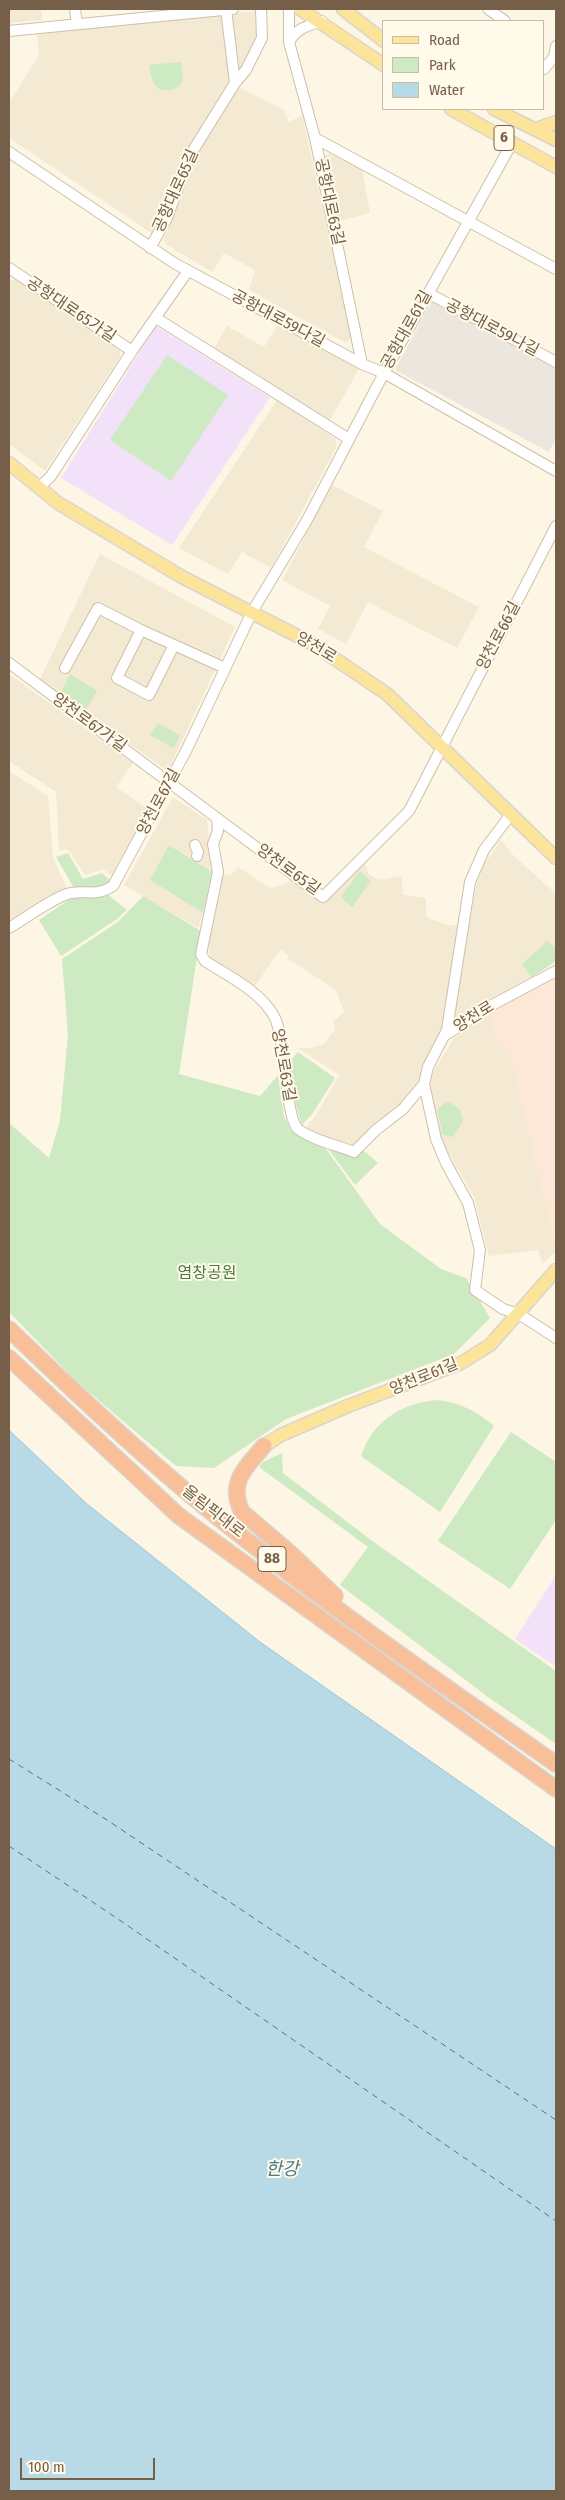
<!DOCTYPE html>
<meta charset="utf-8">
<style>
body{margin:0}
#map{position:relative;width:565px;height:2500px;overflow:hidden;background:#fdf6e4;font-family:"Fira Sans Condensed",sans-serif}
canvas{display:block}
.frame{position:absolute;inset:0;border:10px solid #755f49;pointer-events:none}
.legend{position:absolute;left:382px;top:20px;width:162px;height:90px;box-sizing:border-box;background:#fffaea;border:1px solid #c8bcaa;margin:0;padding:6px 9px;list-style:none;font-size:15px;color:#755f49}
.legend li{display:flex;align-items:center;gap:10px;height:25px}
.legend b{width:25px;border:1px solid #c8bcaa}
.scale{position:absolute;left:20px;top:2458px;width:135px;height:22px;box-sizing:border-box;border:2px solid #755f49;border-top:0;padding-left:6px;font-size:15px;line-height:18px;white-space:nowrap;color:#755f49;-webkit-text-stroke:4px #fffaea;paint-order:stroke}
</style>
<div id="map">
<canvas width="565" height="2500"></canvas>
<div class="frame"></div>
<ul class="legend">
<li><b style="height:6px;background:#fce59b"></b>Road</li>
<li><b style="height:14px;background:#cdeac2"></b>Park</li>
<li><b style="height:14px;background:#b8d9e6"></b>Water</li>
</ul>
<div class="scale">100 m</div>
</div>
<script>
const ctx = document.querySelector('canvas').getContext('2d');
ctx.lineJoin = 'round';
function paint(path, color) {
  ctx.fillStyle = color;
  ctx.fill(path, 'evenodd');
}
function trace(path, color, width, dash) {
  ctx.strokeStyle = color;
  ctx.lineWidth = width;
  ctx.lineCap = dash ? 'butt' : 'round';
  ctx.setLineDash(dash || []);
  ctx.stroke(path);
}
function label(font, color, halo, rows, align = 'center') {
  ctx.font = font + ' "Fira Sans Condensed","Noto Sans KR",sans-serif';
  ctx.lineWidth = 4;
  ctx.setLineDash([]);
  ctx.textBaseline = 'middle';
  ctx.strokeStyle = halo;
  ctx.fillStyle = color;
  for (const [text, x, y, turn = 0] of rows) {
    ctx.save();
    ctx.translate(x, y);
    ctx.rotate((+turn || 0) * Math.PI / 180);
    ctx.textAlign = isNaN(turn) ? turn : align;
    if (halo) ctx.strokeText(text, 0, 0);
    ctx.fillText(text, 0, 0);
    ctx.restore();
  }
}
paint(new Path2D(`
 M9,9H41L42,20L9,23Z
 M257,11L259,36L242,66L229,81L184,155L162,217L153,234L9,138V103L39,55L37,32Z
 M236,86L284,110L289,122L302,115L352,338L346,343L249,290L255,270L224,253L212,272L165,244L164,238L179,204L195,153Z
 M329,153L362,169L370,213L339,221L325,156Z
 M16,279L120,350V357L45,471L9,444V281Z
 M278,325L359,369L329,422L213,350L227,326L264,347Z
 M277,400L336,439V448L271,568L242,552L228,574L179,548Z
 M332,485L383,511L364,547L479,607L457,648L368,602L346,644L318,629L330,606L282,580Z
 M100,554L235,627L168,771L39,681Z
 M9,674L133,763L116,787L148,809L112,876L103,869L85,875L71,853L66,849L59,851L56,792L9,761Z
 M9,771L48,796L53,857L66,888L65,892L52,898L9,922Z
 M173,797L207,820L212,872L170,845L150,880L203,913L198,928L124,885Z
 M501,840L513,855L556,894V961L532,977L487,1000L452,1024L476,886L485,863Z
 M361,863L367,867L368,874L380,880L401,876L403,895L426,898V917L444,924L459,926L444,1011V1029L423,1066L421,1083L400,1108L354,1146L305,1128L315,1117L339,1075L298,1048H311L325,1043L335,1030L333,1022L344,1012L336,990L288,959L289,956L281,949L252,990L210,960L209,945L223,874L231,875L238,867L270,888L286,884L292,877L324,900Z
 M490,1013L497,1041L512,1057L556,1247V1252L543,1263L538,1250L489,1256L474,1197L442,1142L429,1085L432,1074L454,1038Z`), '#f4e9d2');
paint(new Path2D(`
 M556,977V1247L512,1057L497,1041L490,1013L497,1007Z`), '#fde8d7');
paint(new Path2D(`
 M433,299L556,366V439L549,452L395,370Z`), '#ece7de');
paint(new Path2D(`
 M156,326L270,397L172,545L61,478Z
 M556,1575V1667L515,1639Z`), '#f3e0f9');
paint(new Path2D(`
 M181,62L183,80L179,87C157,97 152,84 149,65Z
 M167,355L228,395L171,481L110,440Z
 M70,674L97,691L86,709L61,692Z
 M158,723L180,736L174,748L150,735Z
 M169,845L212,872L203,913L150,880Z
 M68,853L83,879L102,873L113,883L105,888H74L56,857Z
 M360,871L371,881L352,907L341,897Z
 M107,894L127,910L117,919L61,956L39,920L73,897Z
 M143,896L201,931L179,1074L260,1096L278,1075L284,1116L291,1131L326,1149L380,1224L441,1269L466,1278L490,1318L454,1354L286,1419L214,1468L176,1466L76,1381L9,1312V1123L49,1158L60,1121L68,1034L62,959L118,922Z
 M547,941L556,949V961L532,977L522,965Z
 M298,1052L335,1078L313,1113L302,1125L296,1105L290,1061Z
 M447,1101L460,1109L463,1121L453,1137L443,1135L437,1110Z
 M330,1147L356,1157L363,1150L378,1163L355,1185L329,1150Z
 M436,1400C459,1402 477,1411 494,1426L440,1512L361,1456C373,1421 400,1404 436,1400Z
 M511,1432L556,1462V1520L510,1589L438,1541Z
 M282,1453L283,1473L375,1543L556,1671V1744L488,1697L340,1585L368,1547L259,1467L263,1462Z`), '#cdeac2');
const water = new Path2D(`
 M9,1430L87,1504L260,1642L556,1849V2491H9Z`);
paint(water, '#b8d9e6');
trace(water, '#9ec7d8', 1);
trace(new Path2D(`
 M9,1759L107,1820L556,2120
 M9,1846L118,1919L556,2221`), '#457990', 1, [6, 5]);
const minor = new Path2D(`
 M75,9L77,24
 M226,9L235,83
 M289,9V42C297,28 307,26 322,21
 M488,9L505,21
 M9,31L233,9
 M289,42L315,138L362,364
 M544,69L554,57L556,46
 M315,138L556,269
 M9,152L174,263L362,364L384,373L556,471
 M150,248L167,218L189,157L235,83L246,70L262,38L261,9
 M9,268L132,351
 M428,293L556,362
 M156,318L349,439
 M39,488L51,476L132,351L188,271
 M141,630L117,678L149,695L174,645
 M9,663L323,897L409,811L556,526
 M65,668L98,608L141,630L225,668
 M217,819L218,831L213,844L218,872L201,954L205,961C228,976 262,992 275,1018C286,1041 285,1117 298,1129C310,1139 339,1146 354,1152L376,1130L403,1109L424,1084L428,1067L447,1030L470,882L484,850L511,814
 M195,845L198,852L197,856
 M9,928C23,920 57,895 71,893C89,890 95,897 113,886L186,751L252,612L307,520L384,373L512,143
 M444,1036L492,1005L556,971
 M424,1084L436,1139L446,1163L468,1203L480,1250L475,1290L503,1309L519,1314L556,1338`);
const major = new Path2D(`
 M300,9L384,65
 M343,9L384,41
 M451,109L556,167
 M494,109L556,140
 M536,129L556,122
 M9,463L58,503L182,577L313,644L387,694L556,858
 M264,1446L281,1435L348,1406L461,1363L490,1345L556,1270`);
const highway = new Path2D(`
 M9,1329C69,1387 129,1444 193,1497C309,1593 433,1678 556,1764
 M9,1358L179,1516L556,1789
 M264,1446C247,1466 227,1482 242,1512L290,1553L335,1596`);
trace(minor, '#cebfaa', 12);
trace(major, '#dbd5d0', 15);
trace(highway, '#dbd5d0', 18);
trace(minor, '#fff', 10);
trace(major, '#fce59b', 12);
trace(highway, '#f8bf99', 15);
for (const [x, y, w] of [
 [504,138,20],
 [272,1559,28]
]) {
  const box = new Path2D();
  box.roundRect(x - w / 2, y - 12.5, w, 25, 4);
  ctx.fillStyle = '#fffaea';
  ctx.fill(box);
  trace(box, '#755f49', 1);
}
label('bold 15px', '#755f49', null, [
 ["6",504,138],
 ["88",272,1559]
]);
label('16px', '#755f49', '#fffaea', [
 ["공항대로65길",176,191,-66],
 ["공항대로63길",329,202,78],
 ["공항대로65가길",71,310,34],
 ["공항대로59다길",278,319,28],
 ["공항대로59나길",492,328,28],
 ["공항대로61길",407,330,-61],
 ["양천로66길",499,636,-62],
 ["양천로",316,648,31],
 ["양천로67가길",89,723,36],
 ["양천로67길",159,802,-62],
 ["양천로65길",288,870,36],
 ["양천로",474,1017,-32],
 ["양천로63길",283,1065,80],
 ["양천로61길",424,1377,-22],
 ["올림픽대로",213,1512,38]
]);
label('16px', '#4a7b41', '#fffaea', [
 ["염창공원",207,1274]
]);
label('italic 18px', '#457990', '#fffaea', [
 ["한강",282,2170]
]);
</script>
